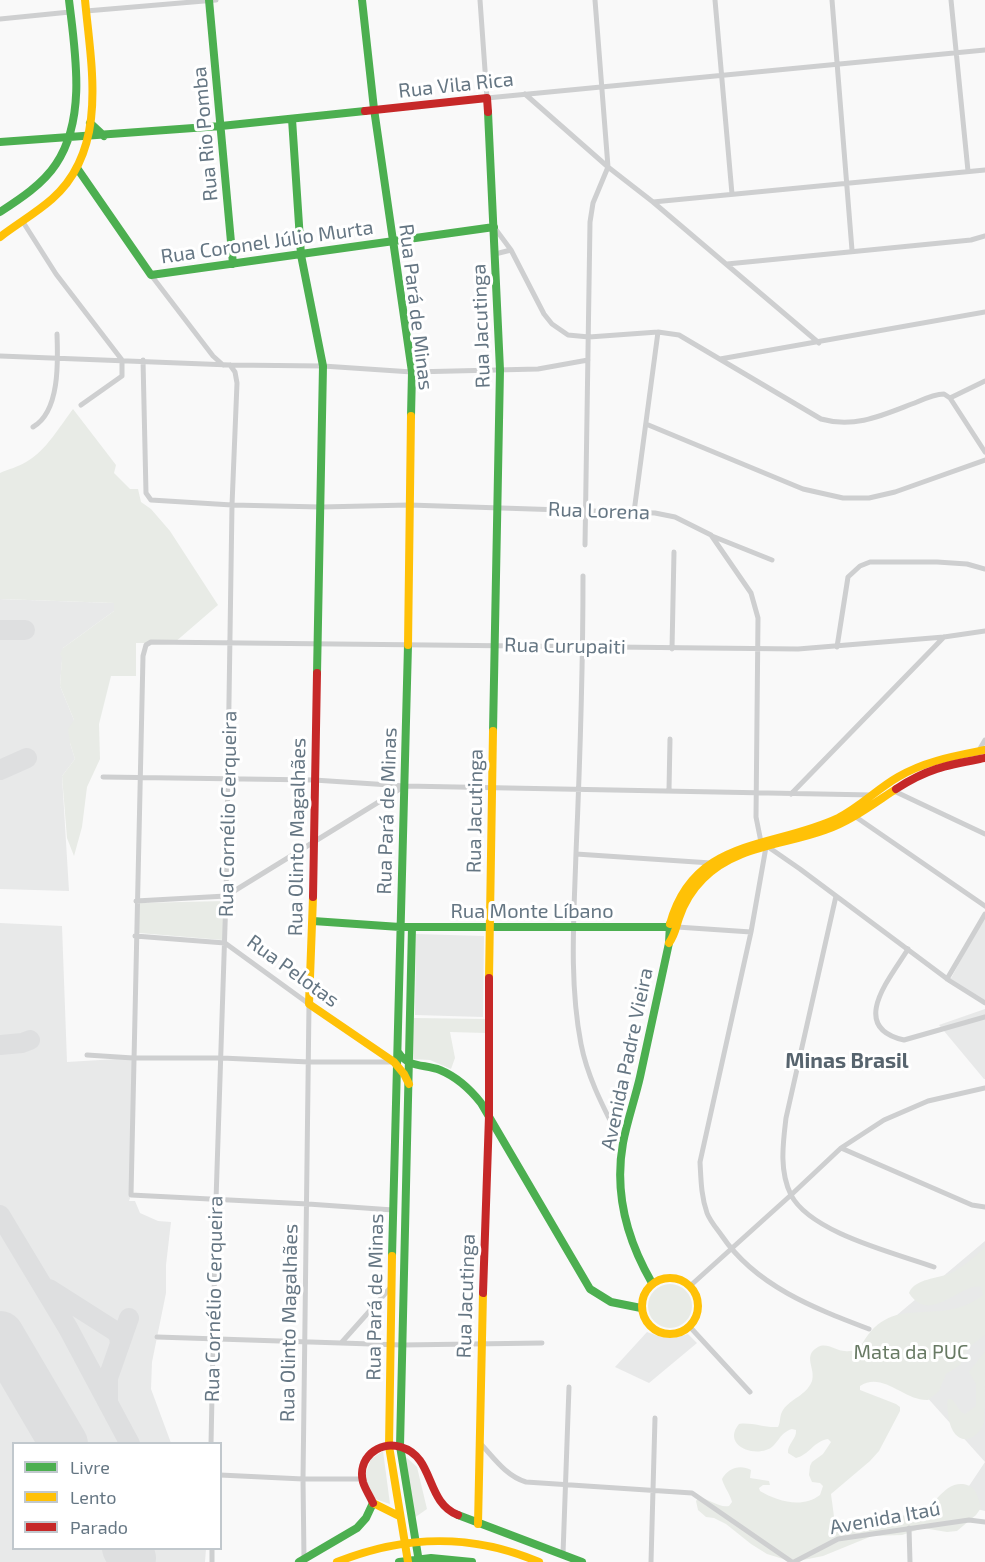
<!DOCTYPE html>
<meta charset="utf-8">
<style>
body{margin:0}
#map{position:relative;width:985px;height:1562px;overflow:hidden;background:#f9f9f9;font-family:"Exo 2",sans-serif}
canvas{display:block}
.legend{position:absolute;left:12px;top:1442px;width:210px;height:108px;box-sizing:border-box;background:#fff;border:2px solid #c1c8cd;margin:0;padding:8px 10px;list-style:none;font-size:18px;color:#657683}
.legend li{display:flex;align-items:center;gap:12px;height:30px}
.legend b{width:30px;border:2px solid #c1c8cd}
</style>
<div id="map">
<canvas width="985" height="1562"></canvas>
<ul class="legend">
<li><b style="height:8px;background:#4caf50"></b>Livre</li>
<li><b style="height:8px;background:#ffc107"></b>Lento</li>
<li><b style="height:8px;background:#c62828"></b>Parado</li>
</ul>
</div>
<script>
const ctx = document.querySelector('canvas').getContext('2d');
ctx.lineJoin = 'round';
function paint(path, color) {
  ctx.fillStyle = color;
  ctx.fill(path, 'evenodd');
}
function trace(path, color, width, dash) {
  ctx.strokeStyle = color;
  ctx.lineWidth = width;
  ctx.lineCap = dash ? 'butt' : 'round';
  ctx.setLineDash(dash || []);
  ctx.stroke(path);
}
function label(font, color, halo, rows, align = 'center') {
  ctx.font = font + ' "Exo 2",sans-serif';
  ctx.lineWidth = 6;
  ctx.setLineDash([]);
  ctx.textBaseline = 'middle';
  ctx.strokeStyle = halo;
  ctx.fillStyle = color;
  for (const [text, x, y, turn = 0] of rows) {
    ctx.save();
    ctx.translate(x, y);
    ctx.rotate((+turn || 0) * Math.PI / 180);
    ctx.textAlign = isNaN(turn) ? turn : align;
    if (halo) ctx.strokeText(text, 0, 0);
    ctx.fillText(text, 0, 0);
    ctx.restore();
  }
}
paint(new Path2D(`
 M0,599L114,603V611L63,648L60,686L74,720L70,743L75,759L62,776L69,891L0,889Z
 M985,915V1002L950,980Z
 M0,923L62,926L67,1062L133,1058L131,1195L129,1201H135L140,1213L158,1221L171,1222L166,1265V1293L152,1362L151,1389L171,1443L14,1444V1548L206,1549L205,1562H0Z
 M416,934L484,936L483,1017L415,1015Z
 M985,1009V1079H984L939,1025Z
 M985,1241V1511L957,1504L985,1462L872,1336Z
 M647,1332L661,1337L674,1338L688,1334L697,1343L649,1383L615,1367Z`), '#e8e9e9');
paint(new Path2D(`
 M73,409L116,465L114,473L130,489H138L141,502L151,509L170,531L218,605L174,643H136V676H111L99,724L100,759L87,787L82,827L74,856L67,838L62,776L75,759L70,743L68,729L74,720L60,686L62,658L60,654L63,648L114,611V603L0,599V473C9,469 18,467 26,462C46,451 60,426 73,409Z
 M224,901L223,940L139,933V903Z
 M414,1018L485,1019L486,1033L450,1032L455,1058L451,1069L430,1060L411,1059Z
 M985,1247V1335L969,1347L960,1365L946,1374L939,1391L928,1400C904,1401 883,1371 860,1386V1390L896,1404L900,1407V1411L879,1451L870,1461L831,1494L835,1524L838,1527C851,1526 862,1521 875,1518C889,1516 904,1517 917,1513C935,1508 943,1482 963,1484C977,1486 978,1497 981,1508L976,1515L957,1531L947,1532L923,1528L902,1535L872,1536L823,1556L793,1562L767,1554L751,1544L726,1524L714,1518L706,1517L698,1510L696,1501L699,1497C709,1499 719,1508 729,1506L732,1502C730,1494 724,1487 722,1479C728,1468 740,1464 751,1470L750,1478L769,1481L770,1485H763L759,1488L760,1491C777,1501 802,1509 820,1495L823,1486L820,1483L812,1482L809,1475L810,1466L812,1462L823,1454L831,1442L828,1439C814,1441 809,1455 796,1458L788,1453C787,1444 797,1439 796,1430L792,1429C778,1433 778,1447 766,1450C749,1456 723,1443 739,1424C752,1422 764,1428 778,1427C781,1422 779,1416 783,1410C791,1398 806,1396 812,1381C816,1368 802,1356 818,1347C827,1342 836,1351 845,1351C849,1352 854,1350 859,1350C890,1287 937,1331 983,1295L981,1287C961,1282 930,1326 909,1293C915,1278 938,1279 951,1273C963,1267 975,1257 985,1247Z
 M648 1306a22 22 0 1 1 44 0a22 22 0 1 1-44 0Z
 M985,1351C985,1365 985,1411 984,1422C979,1437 963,1447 953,1431C948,1422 948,1412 947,1403L948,1399H952L961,1412L965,1414L976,1406V1384L969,1372Z
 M383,1451L390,1504L375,1499L364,1478L371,1459Z
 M406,1457L417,1467L427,1509L414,1518Z`), '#e8ebe6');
trace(new Path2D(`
 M0,630H25
 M0,770L27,758
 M0,1045L22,1043L30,1040
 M0,1215L68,1328L130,1444
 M49,1289L115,1331L119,1336L120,1344
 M108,1402V1378L129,1318
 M129,1553L141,1548`), '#dedfe0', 20);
trace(new Path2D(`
 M0,1335L64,1444
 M126,1548L132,1558`), '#dedfe0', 48);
trace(new Path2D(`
 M480,0L487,98L985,50
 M715,0L732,194
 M832,0L852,250
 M951,0L968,171
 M86,11L216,0
 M0,19L70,12
 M525,94L608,167L653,202L985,170
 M653,202L819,343
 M23,222L56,274L122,360V376L81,405
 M494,227L511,250L544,314L552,324L568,335L589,337L658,332L679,335L821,419C856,429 885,414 917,402C926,398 935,394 944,394L950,398L985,452
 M495,254L511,250
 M727,264L971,240L985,236
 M151,275L213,356L223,365
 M0,356L230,365L323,366L412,372L538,369L588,360
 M720,359L985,312
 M143,360L146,493L151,500L232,505L321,507L409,505L655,513L675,517L711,535L751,593L758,618L756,817L761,842L800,869L950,981L985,1003
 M950,398L985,381
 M646,424L803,489L843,498H869L895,492L985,460
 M33,427C60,412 58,361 57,334
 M634,512L658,332
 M712,536L772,560
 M585,545L590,222L593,203L608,167L595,0
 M583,576C583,669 580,761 576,853C574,916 569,982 581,1044C588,1080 606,1112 622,1144
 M837,647L848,577L860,566L870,562H937L967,564L985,569
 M672,649L674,552
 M978,752L985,740
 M103,777L314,780L405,786L872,795
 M669,790L670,739
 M894,791L985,834
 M791,794L944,637
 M853,815L985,906
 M766,847L751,932L700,1162C701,1179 701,1196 707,1213C710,1221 717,1229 722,1236C756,1286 814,1308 869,1329
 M576,854L711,863
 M836,896L786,1118C783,1143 779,1171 791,1195C811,1233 895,1253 934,1267
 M136,901L226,896L403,787
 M677,927L751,932
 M135,936L225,943L309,1004L303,1479L304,1559
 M908,949C891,977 847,1027 904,1040L985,1017
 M947,979L985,914
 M87,1055L133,1058H222L309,1062H392
 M841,1148L972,1205L985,1207
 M393,1210L308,1204L131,1195L143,656L146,645L151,642L798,649L944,637L985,631
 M690,1286L791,1195L841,1148L884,1120L928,1101L985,1088
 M690,1327L750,1392
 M157,1337L402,1345L542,1343
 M342,1342L391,1287
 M480,1443C494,1458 506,1476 526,1482L692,1493L792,1562
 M211,1444L216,1200L226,896L232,505L237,383L235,372L230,365
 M220,1475L303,1479H362
 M909,1528L910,1562
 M212,1548V1562
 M563,1554L569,1387
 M651,1562L655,1418
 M794,1562L838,1539L969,1520L985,1522`), '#cecfd0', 5);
trace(new Path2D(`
 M209,0L233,264
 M362,0L374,109L412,372L411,416
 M488,112L500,370L493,731
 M292,119L301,255L323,366L317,673
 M90,123L104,136
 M0,142L221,126L365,111
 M77,168L151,275L494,227
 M0,212C20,199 43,184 56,164C87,118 75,51 69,0
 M313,921L400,927H674
 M412,927L400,1446L419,1562
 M398,1052C408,1068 424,1064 440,1070C457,1077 470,1089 481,1103L590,1289L611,1302L641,1308
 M392,1256L408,645
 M652,1283C627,1240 614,1193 623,1143C627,1121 635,1099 640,1077C650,1032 659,988 669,943L670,924
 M458,1515L582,1562
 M299,1562L357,1528L366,1518L373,1503
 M399,1562L431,1558L472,1562`), '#4caf50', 8);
trace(new Path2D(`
 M0,237C17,224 36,213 52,199C109,149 91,66 85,0
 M408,645L411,416
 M313,897L309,1004L394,1062L404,1074L409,1084
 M670,924C694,837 772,849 838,818C860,807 877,789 898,777C925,761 955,756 985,750
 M669,943C675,935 676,927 679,918C684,903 692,890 703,879C735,846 784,845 825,830C851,821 873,804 896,789
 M489,978L493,731
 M392,1256L389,1446L408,1562
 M642 1306a28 28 0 1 1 56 0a28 28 0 1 1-56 0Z
 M373,1503L399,1516
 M478,1524L483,1293
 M337,1562C405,1535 471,1533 539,1562`), '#ffc107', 8);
trace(new Path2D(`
 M365,111L487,98L488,112
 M896,789C928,768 948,765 985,758
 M313,897L317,673
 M483,1293L489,1116V978
 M373,1503C370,1496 365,1489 363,1482C357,1459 378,1440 401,1447C435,1457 425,1502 458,1515`), '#c62828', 8);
label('20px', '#657683', '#fff', [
 ["Rua Vila Rica",456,85,-6],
 ["Rua Rio Pomba",205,134,-95],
 ["Rua Coronel Júlio Murta",267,242,-8],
 ["Rua Pará de Minas",416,307,83],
 ["Rua Jacutinga",481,326,-92],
 ["Rua Lorena",599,511,2],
 ["Rua Curupaiti",565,646,1],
 ["Rua Pará de Minas",387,811,-88],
 ["Rua Jacutinga",475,811,-89],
 ["Rua Cornélio Cerqueira",228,814,-89],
 ["Rua Olinto Magalhães",297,837,-89],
 ["Rua Monte Líbano",532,911],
 ["Rua Pelotas",293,971,36],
 ["Avenida Padre Vieira",627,1059,-78],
 ["Rua Jacutinga",466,1296,-88],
 ["Rua Pará de Minas",375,1297,-89],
 ["Rua Cornélio Cerqueira",214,1299,-89],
 ["Rua Olinto Magalhães",289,1323,-89],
 ["Avenida Itaú",885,1518,-10]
]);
label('20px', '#687a64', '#fff', [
 ["Mata da PUC",911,1352]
]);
label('bold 21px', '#57646e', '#fff', [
 ["Minas Brasil",847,1061]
]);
</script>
